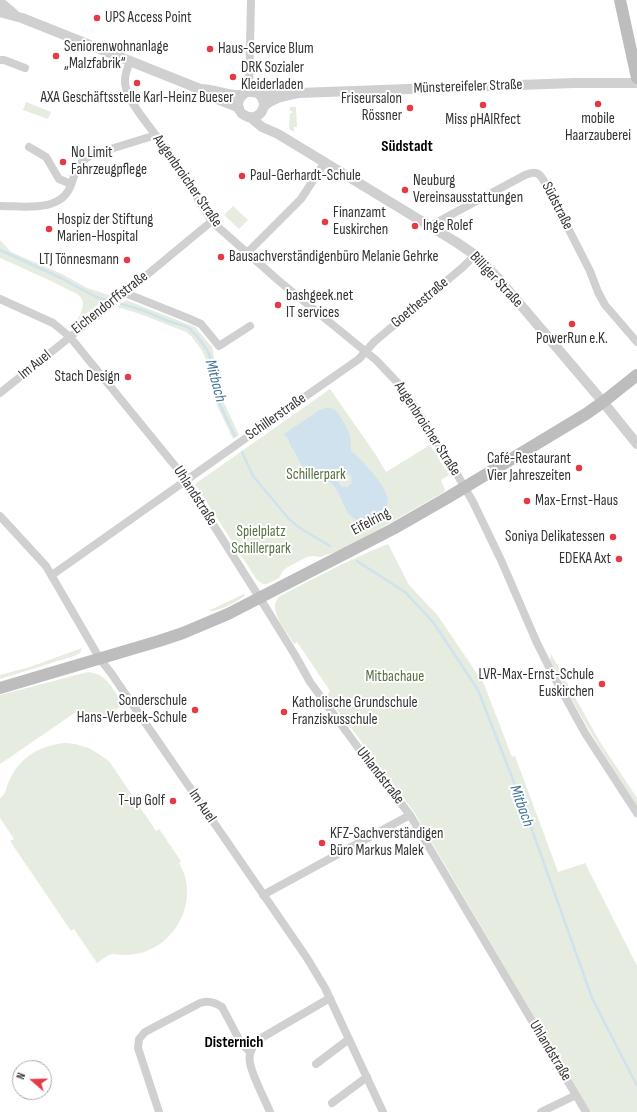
<!DOCTYPE html>
<meta charset="utf-8">
<style>
body{margin:0}
#map{position:relative;width:637px;height:1112px;overflow:hidden;background:#fff;font-family:"Sofia Sans Condensed",sans-serif}
canvas{display:block}
.north{position:absolute;left:12px;top:1060px;width:40px;height:40px;box-sizing:border-box;background:#fff;border:1px solid #adadad;border-radius:50%;rotate:290deg;font-size:11px;font-weight:700;line-height:16px;text-align:center;color:#333}
.north::after{content:'';display:block;margin:auto;width:14px;height:18px;background:#e63946;clip-path:polygon(50% 0,100% 100%,50% 72%,0 100%)}
</style>
<div id="map">
<canvas width="637" height="1112"></canvas>
<div class="north">N</div>
</div>
<script>
const ctx = document.querySelector('canvas').getContext('2d');
ctx.lineJoin = 'round';
function paint(path, color) {
  ctx.fillStyle = color;
  ctx.fill(path, 'evenodd');
}
function trace(path, color, width, dash) {
  ctx.strokeStyle = color;
  ctx.lineWidth = width;
  ctx.lineCap = dash ? 'butt' : 'round';
  ctx.setLineDash(dash || []);
  ctx.stroke(path);
}
function label(font, color, halo, rows, align = 'center') {
  ctx.font = font + ' "Sofia Sans Condensed",sans-serif';
  ctx.lineWidth = 4;
  ctx.setLineDash([]);
  ctx.textBaseline = 'middle';
  ctx.strokeStyle = halo;
  ctx.fillStyle = color;
  for (const [text, x, y, turn = 0] of rows) {
    ctx.save();
    ctx.translate(x, y);
    ctx.rotate((+turn || 0) * Math.PI / 180);
    ctx.textAlign = isNaN(turn) ? turn : align;
    if (halo) ctx.strokeText(text, 0, 0);
    ctx.fillText(text, 0, 0);
    ctx.restore();
  }
}
paint(new Path2D(`
 M26,102L51,112L48,119L23,110Z
 M290,107H296L297,127H294V132L289,129L290,113H292V111H290Z
 M233,206L248,220L239,229L224,215Z
 M0,240L11,252L62,274L87,288L109,295L113,298L104,305H97L77,321C80,315 86,305 81,298C78,293 70,291 65,288C44,277 22,268 0,258Z
 M126,300L195,327L212,347L221,396L239,435L233,439L214,399L207,363L203,352L191,336L186,332L140,314L117,307Z
 M330,389L376,455L386,472L430,445L449,475L441,480L445,490L444,492L342,550L320,557L314,556L307,557L286,568L283,571L279,578L267,584H263L257,580L195,484Z
 M388,544L409,585L438,616L484,684L512,757L515,756L558,872L585,863L637,966V1112H590L414,812L327,696L330,691L297,642L294,644C288,632 265,609 280,596C316,577 351,559 388,544Z
 M244,594L245,595C238,602 218,612 208,611Z
 M82,648L80,653L74,656L0,679V675L30,667Z
 M551,654L600,742L637,798V806C606,758 576,710 550,660Z
 M88,672C107,673 114,691 123,705L92,726L79,710L0,764V695Z
 M65,743L75,744L89,748L97,753L109,761L156,831L159,829L181,861L179,863C198,894 182,936 149,950C141,954 131,955 122,955C119,955 116,954 113,954C108,954 102,960 97,963L74,929L71,931L10,841L14,839L0,818V798C7,794 6,786 10,779C20,757 41,745 65,743Z`), '#e6ecdf');
paint(new Path2D(`
 M325,408C328,408 332,408 335,410C340,414 351,434 351,441C351,445 350,448 351,451C360,458 394,492 387,505C385,510 377,513 372,515C367,518 361,522 355,519C343,513 342,492 331,483C328,480 317,477 312,474C303,468 301,465 297,456C295,451 291,447 289,443V440L284,434L318,411ZM343,473L349,474L352,478L351,484L347,487L341,486L338,482L339,476Z`), '#cfe2ee');
trace(new Path2D(`
 M0,250L61,278L96,297L110,301
 M121,304L142,310L168,321L185,326L190,329L197,336L207,350L210,356L215,389L217,399L235,436
 M242,452L253,476L289,519L300,528L330,546
 M357,561L405,592L433,622L478,690L526,813L592,998L637,1086`), '#cfe2ee', 2.5);
trace(new Path2D(`
 M0,60H4L25,68
 M130,61C127,70 123,78 126,88C132,108 152,129 164,146C182,171 196,197 212,221L218,227L279,281L376,360L396,381L411,401L454,469L473,502L501,560L537,643L552,673L585,733L637,813
 M249,92L251,0
 M29,147L46,157L59,179L71,184
 M0,206C24,206 61,213 71,185C76,171 76,164 91,155L156,135
 M430,226L525,175C536,170 540,173 545,183L590,271L598,292L605,305L637,342
 M247,253L301,199L325,162
 M125,293L190,319L201,324L219,346L250,326
 M0,299L53,323L70,337L180,472L266,608L295,655L310,682L365,757L410,815L586,1112
 M0,393L125,293L212,221
 M0,516L46,566L100,659L111,673L307,958L325,988L383,1112
 M52,575L263,426L359,359L374,342L463,267L475,255
 M263,895L410,815
 M316,1064L349,1039
 M332,1103L367,1077
 M159,1112L138,1048L139,1039L145,1032L200,1003C208,1000 215,1002 222,1007L241,1043L250,1052
 M270,1112C266,1102 261,1093 257,1083C249,1065 243,1051 263,1037L330,998
 M541,1112L576,1095`), '#d0d0d0', 8);
trace(new Path2D(`
 M0,2L14,14
 M0,12L22,18L200,89C215,89 227,96 243,95
 M205,93C215,100 228,102 239,108
 M258,93C272,105 258,124 244,115C240,113 238,108 238,104C238,101 240,98 242,95C249,88 257,95 266,93C269,93 272,91 275,90C281,89 287,90 293,92
 M264,106C274,97 286,96 299,93L574,83H637
 M250,117L262,127L278,134L456,242L475,255L497,277L603,402L637,444`), '#d0d0d0', 10);
trace(new Path2D(`
 M620,0L637,78
 M0,688L159,641L183,633L228,614L393,529L447,498L586,414L603,402L637,375`), '#bdbdbd', 12);
for (const [x, y, r, color] of [
 [97,18,4,"#e63946"],
 [210,49,4,"#e63946"],
 [56,56,4,"#e63946"],
 [233,77,4,"#e63946"],
 [137,83,4,"#e63946"],
 [598,104,4,"#e63946"],
 [483,105,4,"#e63946"],
 [410,108,4,"#e63946"],
 [63,162,4,"#e63946"],
 [242,176,4,"#e63946"],
 [405,190,4,"#e63946"],
 [325,222,4,"#e63946"],
 [415,226,4,"#e63946"],
 [49,229,4,"#e63946"],
 [221,257,4,"#e63946"],
 [127,260,4,"#e63946"],
 [278,305,4,"#e63946"],
 [572,324,4,"#e63946"],
 [128,377,4,"#e63946"],
 [579,468,4,"#e63946"],
 [527,501,4,"#e63946"],
 [613,537,4,"#e63946"],
 [619,559,4,"#e63946"],
 [602,684,4,"#e63946"],
 [195,710,4,"#e63946"],
 [284,712,4,"#e63946"],
 [173,801,4,"#e63946"],
 [322,843,4,"#e63946"]
]) {
  const dot = new Path2D();
  dot.arc(x, y, r, 0, 2 * Math.PI);
  ctx.fillStyle = color;
  ctx.fill(dot);
  trace(dot, '#fff', 1.5);
}
label('15px', '#333', '#fff', [
 ["UPS Access Point",105,18],
 ["Seniorenwohnanlage",64,47],
 ["„Malzfabrik“",64,64],
 ["Haus-Service Blum",218,49],
 ["DRK Sozialer",241,68],
 ["Kleiderladen",241,85],
 ["AXA Geschäftsstelle Karl-Heinz Bueser",137,98,"center"],
 ["Friseursalon",402,99,"right"],
 ["Rössner",402,116,"right"],
 ["mobile",598,119,"center"],
 ["Haarzauberei",598,136,"center"],
 ["Miss pHAIRfect",483,120,"center"],
 ["No Limit",71,153],
 ["Fahrzeugpflege",71,170],
 ["Paul-Gerhardt-Schule",250,176],
 ["Neuburg",413,181],
 ["Vereinsausstattungen",413,198],
 ["Finanzamt",333,213],
 ["Euskirchen",333,230],
 ["Hospiz der Stiftung",57,220],
 ["Marien-Hospital",57,237],
 ["Inge Rolef",423,226],
 ["Bausachverständigenbüro Melanie Gehrke",229,257],
 ["LTJ Tönnesmann",119,260,"right"],
 ["bashgeek.net",286,296],
 ["IT services",286,313],
 ["PowerRun e.K.",572,339,"center"],
 ["Stach Design",120,377,"right"],
 ["Café-Restaurant",571,459,"right"],
 ["Vier Jahreszeiten",571,476,"right"],
 ["Max-Ernst-Haus",535,501],
 ["Soniya Delikatessen",605,537,"right"],
 ["EDEKA Axt",611,559,"right"],
 ["LVR-Max-Ernst-Schule",594,675,"right"],
 ["Euskirchen",594,692,"right"],
 ["Sonderschule",187,701,"right"],
 ["Hans-Verbeek-Schule",187,718,"right"],
 ["Katholische Grundschule",292,703],
 ["Franziskusschule",292,720],
 ["T-up Golf",165,801,"right"],
 ["KFZ-Sachverständigen",330,834],
 ["Büro Markus Malek",330,851]
], 'left');
label('15px', '#333', '#fff', [
 ["Münstereifeler Straße",468,87,-2],
 ["Augenbroicher Straße",187,181,55],
 ["Südstraße",557,206,63],
 ["Billiger Straße",496,280,47],
 ["Eichendorffstraße",110,303,-38],
 ["Goethestraße",420,303,-40],
 ["Im Auel",35,365,-39],
 ["Schillerstraße",276,417,-35],
 ["Augenbroicher Straße",427,429,57],
 ["Uhlandstraße",195,496,57],
 ["Eifelring",371,522,-28],
 ["Uhlandstraße",380,776,52],
 ["Im Auel",202,806,56],
 ["Uhlandstraße",550,1051,59]
]);
label('15px', '#56703f', '#fff', [
 ["Schillerpark",316,475],
 ["Spielplatz",261,532],
 ["Schillerpark",261,549],
 ["Mitbachaue",395,677]
]);
label('bold 16px', '#000', '#fff', [
 ["Südstadt",407,147],
 ["Disternich",234,1043]
]);
label('italic 16px', '#3f7597', '#fff', [
 ["Mitbach",215,381,75],
 ["Mitbach",521,806,70]
]);
</script>
